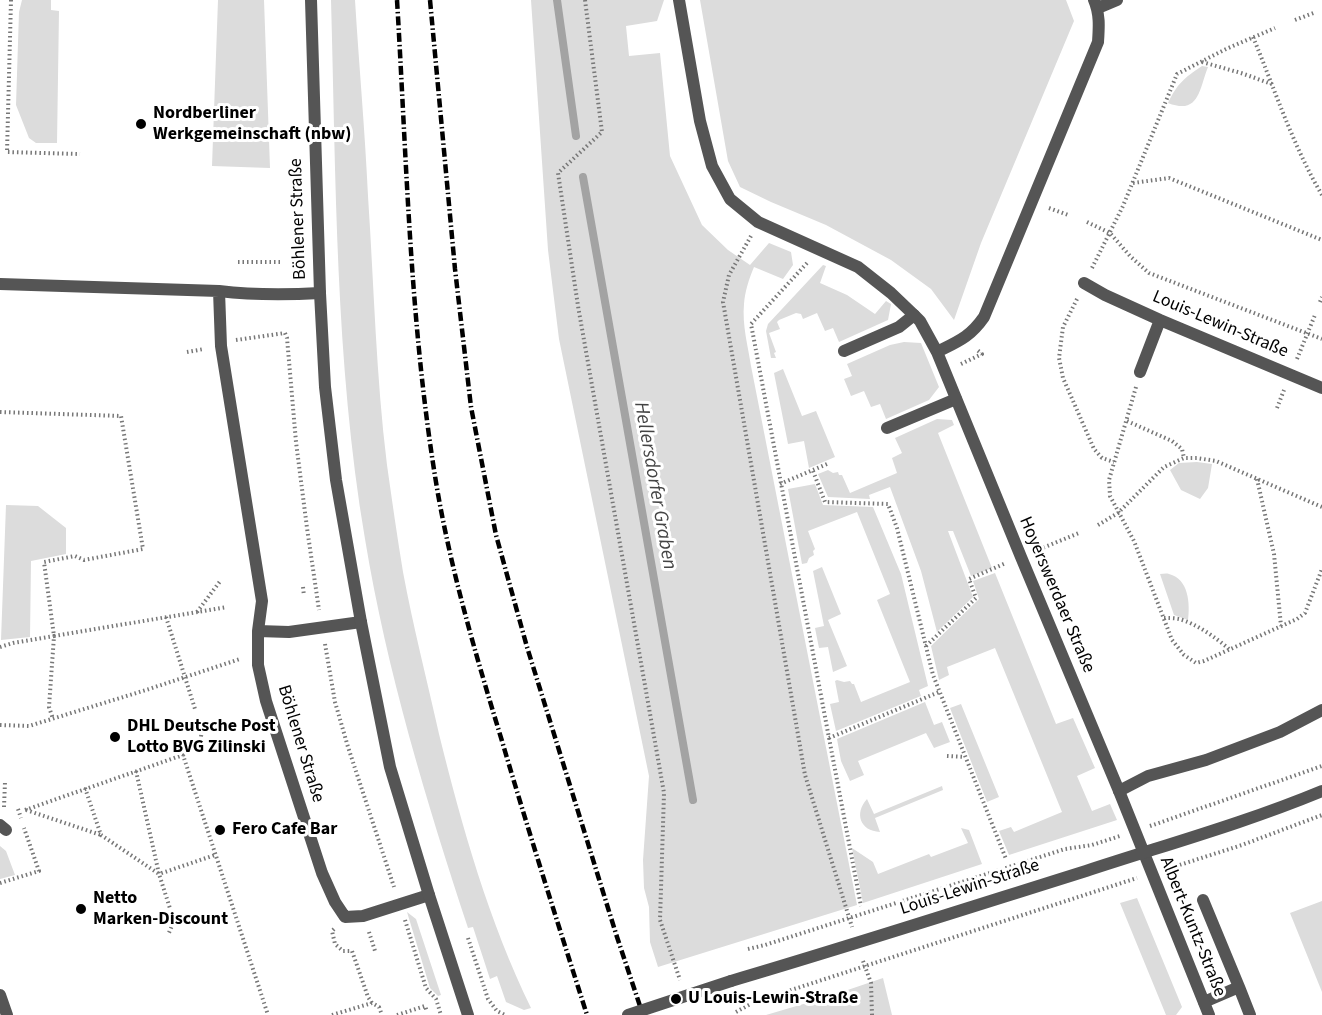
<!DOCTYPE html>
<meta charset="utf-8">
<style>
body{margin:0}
canvas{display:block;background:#fff}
</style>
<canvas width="1322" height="1015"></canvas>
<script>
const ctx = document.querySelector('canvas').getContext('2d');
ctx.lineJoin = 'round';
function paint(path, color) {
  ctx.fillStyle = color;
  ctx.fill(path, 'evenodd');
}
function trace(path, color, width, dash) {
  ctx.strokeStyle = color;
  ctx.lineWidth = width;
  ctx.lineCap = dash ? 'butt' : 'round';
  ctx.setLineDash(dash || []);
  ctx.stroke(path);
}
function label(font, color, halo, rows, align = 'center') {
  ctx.font = font + ' "Source Sans 3",sans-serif';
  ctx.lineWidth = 6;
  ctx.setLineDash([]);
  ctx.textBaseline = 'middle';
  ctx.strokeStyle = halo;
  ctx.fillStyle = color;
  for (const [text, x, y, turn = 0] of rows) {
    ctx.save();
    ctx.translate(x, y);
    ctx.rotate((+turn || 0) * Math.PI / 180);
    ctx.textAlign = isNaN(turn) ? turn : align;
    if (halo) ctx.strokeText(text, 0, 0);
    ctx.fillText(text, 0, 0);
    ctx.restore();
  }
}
paint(new Path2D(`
 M22,0H51V10L59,11L57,143H36L29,138L16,105L19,12Z
 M218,0H264L270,168L212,166Z
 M331,0H355C359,65 365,131 368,196C374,286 376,376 387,465C392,500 397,536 403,572C413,626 427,680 439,734C462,827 489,922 531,1008L524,1010L506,1002L497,976L490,979L473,927L468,928C426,800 387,672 365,539C335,361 336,180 331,0Z
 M531,0H664L657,21L626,26L629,56L660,53L670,156L702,225L728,250L750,265L769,243L791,252L793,265L783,279L754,267C749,279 745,291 744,304C742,325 748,346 751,366L857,905L658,967L650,942L649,907L644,888L643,860L649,776L559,339L548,250Z
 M700,0H1066L1074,21L981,243L954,320L931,289L891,260L826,225L771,202L740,187L728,161Z
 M1202,66L1208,67C1199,90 1199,115 1168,103C1177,84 1184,78 1202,66Z
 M823,265L826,266L820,283L847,295L875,314L886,301L891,304L888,320L839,342L833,328L825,331L817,313L803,319L801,314L796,313L779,320L777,322L780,329L769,333L776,352L774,353L776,358H771L766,331L768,324Z
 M904,342L921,343L939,387L929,400L886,419L880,404L871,407L864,391L851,396L844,379L852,376L847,364L890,345Z
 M783,369L802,416L816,411L835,457L809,468L804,441L788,444L774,373Z
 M937,419L952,420L954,425L938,433L992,568L971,576L953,531H948L973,597L937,632L921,571L890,487L869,495L870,499L828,497L818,474L828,470L833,473L838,472L839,475H842L850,493L897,473L892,458L902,453L895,438Z
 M1197,462L1212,464L1208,488L1200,499L1181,490L1170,470L1179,463Z
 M815,484L823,505L873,507L901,574L928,686L919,690L921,696L836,731L830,704L839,702L835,681L837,680L844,682L850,681L852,684H854L861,702L910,682L877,600L890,594L857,512L808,531L815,549L813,551L814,555L809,558L807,563L802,564L788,489Z
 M6,505L38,506L66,528V554L31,561L30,637L1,640Z
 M822,567L841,614L828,620L847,666L833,672L828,647L819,648L815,628L824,626L813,571Z
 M995,573L1056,724L1073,718L1095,768L1077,776L1092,811L1110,804L1117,820L1009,855L999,831L1011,827L1014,832L1062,812L995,648L947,667L949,675L939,680L931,646L979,599L973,581Z
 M1160,574C1163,574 1166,573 1169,574C1189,579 1190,604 1188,620L1174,615Z
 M925,702L934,725L942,722L950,742L934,748L926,733L858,761L864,775L850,781L841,761L837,739Z
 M961,704L999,797L987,802L950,708Z
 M942,786L943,790L875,818L880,832C860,831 854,813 867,799L874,814Z
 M961,828L969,830L982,864L863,903L852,848L873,862L878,874L929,854L931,857L968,843Z
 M0,846L6,851L15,875L0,879Z
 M1137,898L1182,1007L1176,1015H1166L1120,903Z
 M1322,901V992L1290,913Z
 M407,912L416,919L441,995L438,996L430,988Z
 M883,978L892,1015H766L827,997Z`), '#dcdcdc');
trace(new Path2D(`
 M557,0L576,136
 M583,177L693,800`), '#a3a3a3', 8);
trace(new Path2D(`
 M11,0L7,152L80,154
 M585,0L602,132L558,173L578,306L664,793L660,920L680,980
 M1295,20L1316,12
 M1253,37C1275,90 1293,146 1322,195
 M1202,62L1241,73L1272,84
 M1133,183L1169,178L1322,240
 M1049,208L1068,215
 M1087,222L1110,233L1130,256L1149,273L1322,339
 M751,236L729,275L723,302L805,775L852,927
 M238,262H280
 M807,263L751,324L829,738L939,692
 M1092,268L1123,206L1177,74L1226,49L1275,28
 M1077,299L1063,327L1059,358L1063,378L1094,449L1102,458L1114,462
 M1320,302L1322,297
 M236,340L285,333L287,338L296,442L307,528L319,610
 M187,352L204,349
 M1297,359L1315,315
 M961,364L982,354L976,349
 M1136,387L1109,480L1110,496L1134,541L1172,640L1184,655L1196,663L1204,661L1297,619L1305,613L1322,569
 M1277,408L1284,390
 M0,412L121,416L143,549L84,560L75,556L44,562L54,636L227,607
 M1127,421L1172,441L1182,449L1184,458
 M813,471L825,502L888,504L897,528L933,675L1006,859
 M1257,479L1274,554L1281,626
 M780,484L827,464
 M1098,525L1118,513L1164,467L1184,458H1197L1216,461L1322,507
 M1035,551L1079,533
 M303,587L304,596
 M197,612L221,580
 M166,617L195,709
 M1164,618C1169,618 1174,618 1179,619C1195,623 1217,638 1230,650
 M325,644L335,702L348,747L394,887
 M926,646L976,598L969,579L1006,563
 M0,647L13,643L54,636L49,707L53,719
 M0,725L29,726L146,690L240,659
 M829,738L861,906
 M183,755L200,742L202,731
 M947,756L965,757
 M136,771L159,874L215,855
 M85,788L101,835L159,874L174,921L168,935
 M4,807L5,782
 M18,809L21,818
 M25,810L183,755L268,1015
 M26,810L101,835
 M1150,826L1322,766
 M1167,869L1242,845L1322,815
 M0,883L39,871L24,828
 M405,920L426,988L436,999L441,1015
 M334,929L332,931L335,944L343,951H352L368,997L372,1003
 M369,932L375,951
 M468,938L488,999L497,1011L505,1015
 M748,949L765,945L1065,849L1092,845L1120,836
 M863,961L871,983L872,1015
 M736,1012L754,1002L1137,878
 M332,1015L372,1003L379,1007L382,1015
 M397,1015L425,1006L427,1012`), '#777', 4, [1.5, 3]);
trace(new Path2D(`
 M1084,283L1105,295L1160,320L1322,388
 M844,351L899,327L914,315
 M1140,372L1160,320
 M887,428L956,399
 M1119,791L1148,776L1206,760L1280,732L1322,710
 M1203,900L1239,987L1204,1002
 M1239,987L1250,1015
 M0,995L7,1015`), '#555', 12);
trace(new Path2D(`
 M679,0L700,121L712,166L730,199L758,222L858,267L891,293L914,315L920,321L937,352L1021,557L1119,791L1209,1015
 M1098,8L1117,0
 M0,284L219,291C252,295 286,295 320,293
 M219,291L221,346L262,601L258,631V665L266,701L322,873L335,902L345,917L363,916L429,895
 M937,352C959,341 970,337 984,317L1098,42C1099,27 1100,14 1094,0
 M258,631L289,632L361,622
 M0,825L6,830`), '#555', 12);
trace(new Path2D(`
 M311,0L320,293L325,387L336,480L361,622L390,767L429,895L468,1015
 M731,981C850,946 968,908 1086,871C1165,845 1245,823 1322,791`), '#555', 12);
trace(new Path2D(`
 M397,0C407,165 410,331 438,494C453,578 477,659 502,741C529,833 558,924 587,1015
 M430,0L455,269L471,407L496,535L527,647L617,937L643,1015`), '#000', 4.5, [9, 3, 1.5, 3]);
trace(new Path2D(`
 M628,1015L731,981`), '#555', 12);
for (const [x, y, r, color] of [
 [141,124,6,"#000"],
 [115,737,6,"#000"],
 [220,830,6,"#000"],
 [81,909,6,"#000"],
 [676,999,6,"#000"]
]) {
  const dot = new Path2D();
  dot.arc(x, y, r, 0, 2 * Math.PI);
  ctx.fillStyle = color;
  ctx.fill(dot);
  trace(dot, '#fff', 2);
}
label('bold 18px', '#000', '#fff', [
 ["Nordberliner",153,114],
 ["Werkgemeinschaft (nbw)",153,135],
 ["DHL Deutsche Post",127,727],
 ["Lotto BVG Zilinski",127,748],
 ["Fero Cafe Bar",232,830],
 ["Netto",93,899],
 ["Marken-Discount",93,920],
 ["U Louis-Lewin-Straße",688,999]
], 'left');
label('18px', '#000', '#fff', [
 ["Böhlener Straße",299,219,-92],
 ["Louis-Lewin-Straße",1220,325,23],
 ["Hoyerswerdaer Straße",1056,595,67],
 ["Böhlener Straße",300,744,73],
 ["Louis-Lewin-Straße",970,888,-18],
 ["Albert-Kuntz-Straße",1192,927,68]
]);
label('italic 20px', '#444', '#fff', [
 ["Hellersdorfer Graben",654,486,80]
]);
</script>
